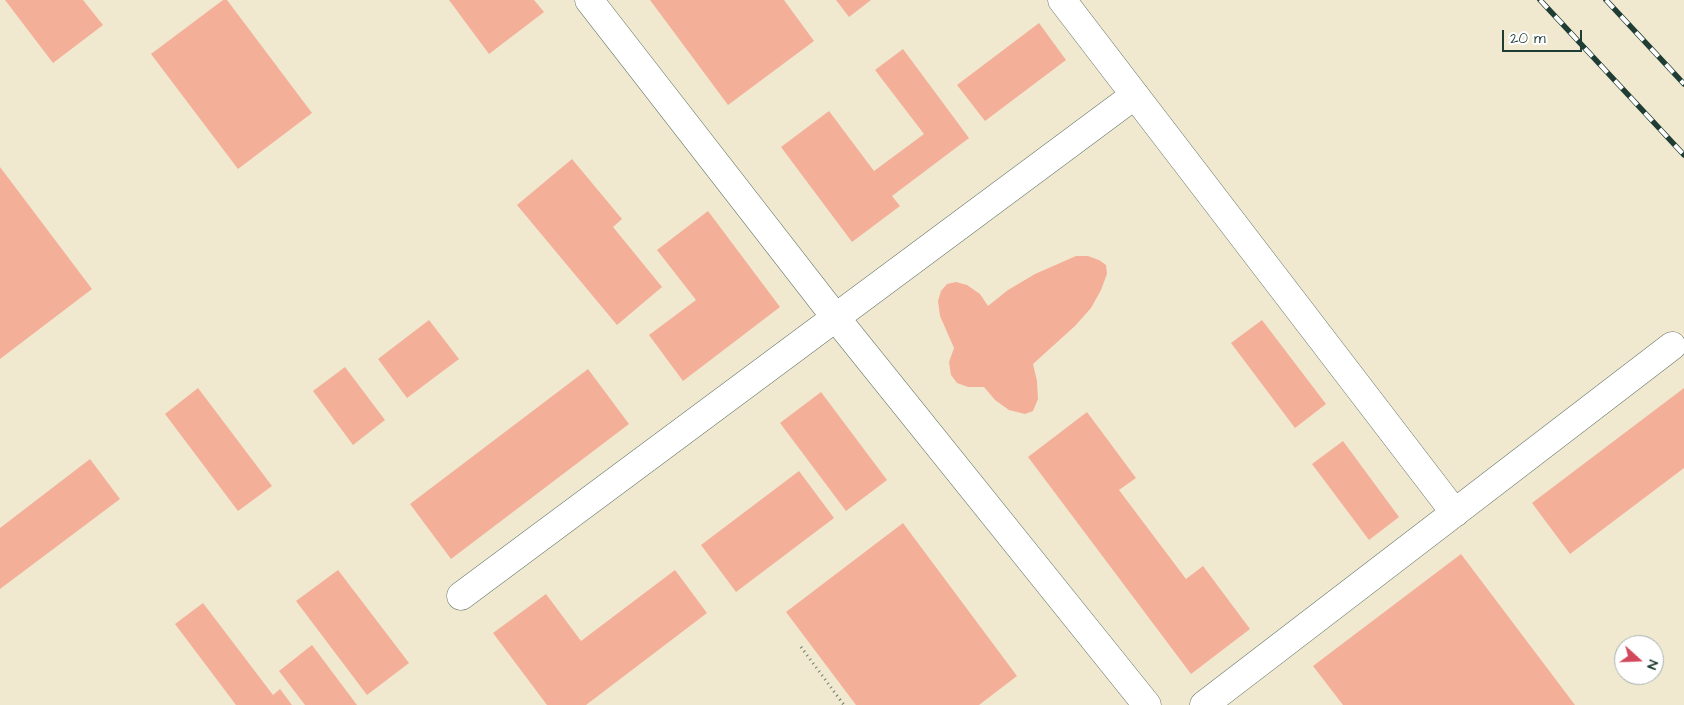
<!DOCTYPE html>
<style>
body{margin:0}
#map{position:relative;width:1684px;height:705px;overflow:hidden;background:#f0e9d0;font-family:"Architects Daughter",sans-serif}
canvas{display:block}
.north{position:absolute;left:1614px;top:635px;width:50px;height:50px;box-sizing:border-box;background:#fff;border:1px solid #a5b1ae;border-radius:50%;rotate:110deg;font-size:14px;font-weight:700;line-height:20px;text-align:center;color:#1f3d34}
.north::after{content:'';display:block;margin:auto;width:18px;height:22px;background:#d1495b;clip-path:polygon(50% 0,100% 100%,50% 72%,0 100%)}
.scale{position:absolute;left:1502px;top:30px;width:80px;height:22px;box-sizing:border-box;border:2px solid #1f3d34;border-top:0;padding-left:6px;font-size:15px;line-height:18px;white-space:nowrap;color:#1f3d34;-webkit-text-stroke:4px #fff;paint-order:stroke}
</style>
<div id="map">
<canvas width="1684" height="705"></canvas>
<div class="north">N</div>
<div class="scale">20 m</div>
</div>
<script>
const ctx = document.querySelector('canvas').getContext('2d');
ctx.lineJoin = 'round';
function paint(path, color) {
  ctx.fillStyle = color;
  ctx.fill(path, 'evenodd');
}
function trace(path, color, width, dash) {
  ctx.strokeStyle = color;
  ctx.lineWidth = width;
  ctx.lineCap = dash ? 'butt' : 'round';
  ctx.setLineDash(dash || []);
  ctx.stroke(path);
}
paint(new Path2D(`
 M5,0H83L103,25L53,63Z
 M223,0H227L312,113L238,169L151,54Z
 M449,0H534L544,12L489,54Z
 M650,0H784L814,41L728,105Z
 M836,0H871L849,17Z
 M1039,23L1066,60L985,121L957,85Z
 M903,49L969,138L892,196L900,206L852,242L781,147L829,111L874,171L924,134L875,70Z
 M572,159L622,219L613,227L662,287L617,325L517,205Z
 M0,167L92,289L0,359Z
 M708,211L780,307L683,381L649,335L696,300L657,250Z
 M1076,256H1088L1099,260L1106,265L1107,274L1101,290L1091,308L1075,326L1033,364L1037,381L1038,399L1033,411L1025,414L1009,410L995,400L984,387H968L957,383L951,375L949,362L954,348L940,316L938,301L941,291L947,284L956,282L967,285L980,294L988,306L1008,290L1035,274Z
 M429,320L459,359L407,398L378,359Z
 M1262,320L1326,404L1295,428L1231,343Z
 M345,367L385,420L353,445L313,391Z
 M588,369L629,424L451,559L410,504Z
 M198,388L272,486L238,511L165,414Z
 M1684,388V468L1570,554L1532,503Z
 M821,392L887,480L846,511L780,423Z
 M1087,412L1136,478L1119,490L1186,579L1203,566L1250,629L1191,674L1028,457Z
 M1343,441L1399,517L1369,540L1312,464Z
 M90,459L120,499L0,589V528Z
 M799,471L834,518L736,592L701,545Z
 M903,523L1017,676L979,705H856L786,612Z
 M1461,554L1575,705H1343L1313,666Z
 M338,570L409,663L367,695L296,601Z
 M675,570L707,613L586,705H547L493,633L546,594L581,641Z
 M203,603L273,695L280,689L292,705H236L175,624Z
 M312,645L357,705H305L279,671Z`), '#f4af99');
const minor = new Path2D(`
 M589,0L836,318L1147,705
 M1062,0L1455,513
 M461,596L1135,95
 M1204,705L1672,346`);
trace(minor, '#68796b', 29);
trace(new Path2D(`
 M801,647L844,705`), '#68796b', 3, [1, 4]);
trace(minor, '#fff', 28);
const rail = new Path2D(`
 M1540,0L1684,155
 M1606,0L1684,84`);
trace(rail, '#1f3d34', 5.5);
trace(rail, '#fff', 4, [11]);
</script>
